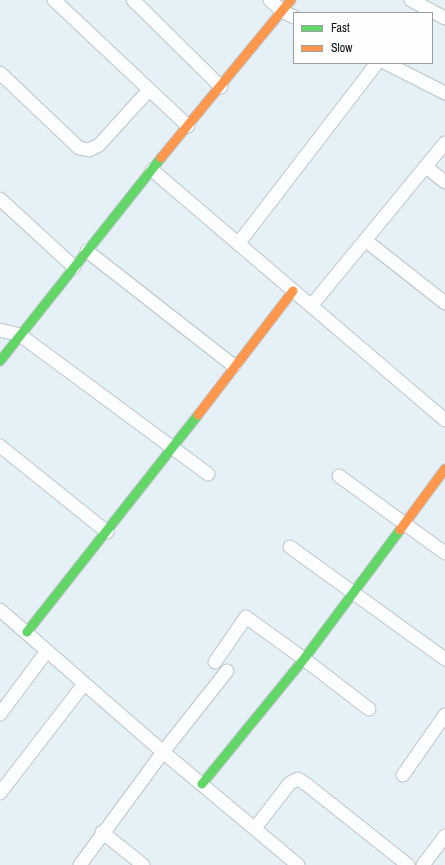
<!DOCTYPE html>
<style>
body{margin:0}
#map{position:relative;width:445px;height:865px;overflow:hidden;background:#e6f1f7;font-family:"Archivo Narrow",sans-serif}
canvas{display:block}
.legend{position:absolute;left:293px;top:12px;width:140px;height:52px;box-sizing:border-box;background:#fdfdfd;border:1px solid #9b9ea0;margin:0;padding:5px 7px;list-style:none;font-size:12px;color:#081014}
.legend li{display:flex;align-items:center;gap:8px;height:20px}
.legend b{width:20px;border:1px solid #9b9ea0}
</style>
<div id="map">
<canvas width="445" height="865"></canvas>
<ul class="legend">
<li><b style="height:5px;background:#63d668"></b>Fast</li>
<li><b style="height:5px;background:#ff974d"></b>Slow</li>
</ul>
</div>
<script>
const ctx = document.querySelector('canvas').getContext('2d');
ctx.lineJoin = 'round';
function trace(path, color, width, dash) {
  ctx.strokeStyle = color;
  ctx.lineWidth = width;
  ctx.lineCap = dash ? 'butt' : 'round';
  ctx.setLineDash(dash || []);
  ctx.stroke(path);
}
const street = new Path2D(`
 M54,0L188,126
 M133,0L221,87
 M270,0L282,11L294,17
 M411,0L445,18
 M386,63L445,93
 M0,73L79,148L89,150L99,145L149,90
 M426,167L445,182
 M152,170L445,420
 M0,199L74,267
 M365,240L445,303
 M238,244L377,63
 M87,251L234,366
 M311,306L445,143
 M0,330L20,335L208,474
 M0,446L107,532
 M339,476L445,553
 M290,547L445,659
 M0,610L163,752L298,865
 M215,662L246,617L304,659L369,709
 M0,714L47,651
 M403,775L445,715
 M0,793L84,684
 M255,828L290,783L298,779L306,784L408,865
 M102,832L143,865
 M80,865L163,752L227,671
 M423,865L445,836`);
const fast = new Path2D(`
 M0,361L161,158
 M27,632L198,415
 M202,784L304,659L400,530`);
const slow = new Path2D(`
 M161,158L291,0
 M198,415L293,291
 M400,530L445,469`);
trace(street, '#bbc4c9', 15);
trace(fast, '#bbc4c9', 11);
trace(slow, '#bbc4c9', 11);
trace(street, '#fbfdfe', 13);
trace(fast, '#63d668', 9);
trace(slow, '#ff974d', 9);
</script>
